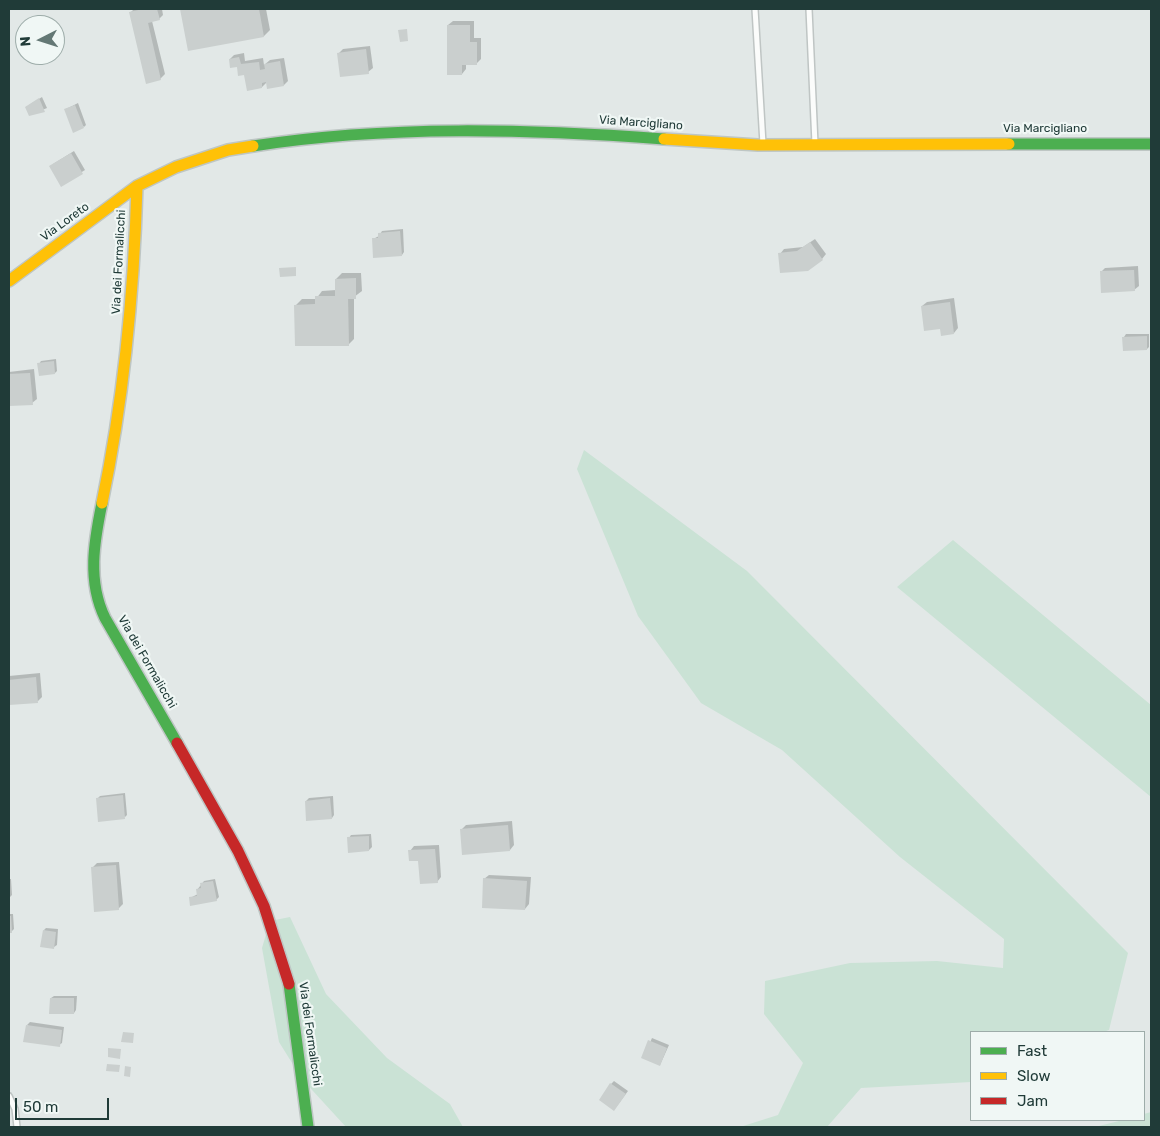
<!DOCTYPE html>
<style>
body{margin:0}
#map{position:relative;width:1160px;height:1136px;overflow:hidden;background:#e2e8e7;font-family:Rubik,sans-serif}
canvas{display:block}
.frame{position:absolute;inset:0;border:10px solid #203b38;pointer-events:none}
.legend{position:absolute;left:970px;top:1031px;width:175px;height:90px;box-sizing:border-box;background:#f0f7f5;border:1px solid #9daca9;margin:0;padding:6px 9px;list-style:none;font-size:15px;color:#203b38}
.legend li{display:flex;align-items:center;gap:10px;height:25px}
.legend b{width:25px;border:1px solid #9daca9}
.north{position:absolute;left:15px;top:15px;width:50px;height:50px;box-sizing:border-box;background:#f0f7f5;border:1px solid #9daca9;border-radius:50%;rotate:265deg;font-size:14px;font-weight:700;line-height:20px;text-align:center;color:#203b38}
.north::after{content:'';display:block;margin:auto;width:18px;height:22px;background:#647875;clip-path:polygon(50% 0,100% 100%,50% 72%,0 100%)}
.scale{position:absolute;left:15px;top:1098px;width:94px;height:22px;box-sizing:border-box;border:2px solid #203b38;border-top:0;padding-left:6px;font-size:15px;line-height:18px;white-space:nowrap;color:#203b38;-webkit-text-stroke:4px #f0f7f5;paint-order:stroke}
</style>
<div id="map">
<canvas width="1160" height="1136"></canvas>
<div class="frame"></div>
<ul class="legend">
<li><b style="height:6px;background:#4caf50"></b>Fast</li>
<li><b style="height:6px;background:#ffc107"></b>Slow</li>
<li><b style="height:6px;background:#c62828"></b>Jam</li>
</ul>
<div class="north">N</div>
<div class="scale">50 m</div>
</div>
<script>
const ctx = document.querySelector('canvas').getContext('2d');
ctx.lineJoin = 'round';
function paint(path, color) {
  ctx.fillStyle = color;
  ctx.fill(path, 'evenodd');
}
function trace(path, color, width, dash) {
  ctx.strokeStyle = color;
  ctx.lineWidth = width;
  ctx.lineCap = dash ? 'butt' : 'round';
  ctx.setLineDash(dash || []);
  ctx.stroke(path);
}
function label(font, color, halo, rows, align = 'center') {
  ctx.font = font + ' Rubik,sans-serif';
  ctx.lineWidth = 4.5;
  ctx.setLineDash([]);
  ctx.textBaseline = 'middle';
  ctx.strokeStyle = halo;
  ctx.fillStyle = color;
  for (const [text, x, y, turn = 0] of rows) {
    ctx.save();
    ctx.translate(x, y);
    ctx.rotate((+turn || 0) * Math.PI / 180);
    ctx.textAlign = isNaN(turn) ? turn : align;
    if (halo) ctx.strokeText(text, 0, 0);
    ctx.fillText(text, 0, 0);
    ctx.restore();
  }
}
paint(new Path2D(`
 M584,450L747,571L1128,953L1109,1030L1103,1032H971V1082L861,1088L827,1127H740L778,1115L803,1063L764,1014L765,981L850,963L937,961L1003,968L1004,939L900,857L782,750L701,703L638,616L577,469Z
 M953,540L1151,705V797L897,587Z
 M290,917L326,994L387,1058L450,1104L463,1127H346L302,1079L279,1042L262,948L270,921Z
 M1151,1112V1127H1095L1123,1120H1144V1114Z`), '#cae2d5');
paint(new Path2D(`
 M134,9H162L163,15L159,19L152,21L165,74L160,79L131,12Z
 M181,9H266L270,30L264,36L189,49Z
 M453,21H474V38H481V59L476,64H466V69L462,74L448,25Z
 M370,46L373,68L368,72L338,54L343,49Z
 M244,53L245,61L263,58L264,65L270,60L284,58L288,81L284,85L267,82L262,87L230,59L234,55Z
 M42,97L47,108L30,115L26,107Z
 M78,103L86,125L84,127L66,109Z
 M74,151L85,170L61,185L53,164Z
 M403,229L404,252L402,255L373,239L379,236L382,231Z
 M815,239L826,254L822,259L780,254L784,249L803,247Z
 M1138,266L1139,286L1134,290L1101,272L1105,268Z
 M342,273H361L362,291L354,297V339L348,345L296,305L302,299H316L322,291L336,290V279Z
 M954,298L958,328L954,333L941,328L922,306L927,302Z
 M1126,334H1149V347L1147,349L1124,337Z
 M56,359L57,371L55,373L39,364L41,361Z
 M34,369L37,399L32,403L9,405V372Z
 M40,673L42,697L38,701L9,704V676Z
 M125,793L127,815L125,817L97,799L100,796Z
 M333,796L334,815L332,818L306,801L309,798Z
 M512,821L514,845L510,850L461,830L466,825Z
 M371,834L372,847L369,850L349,838L351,835Z
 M439,845L441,877L437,882L410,851L414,846Z
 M119,862L123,904L118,909L92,868L97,863Z
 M489,875L531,877L529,904L525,909L484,879Z
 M9,879H11L12,895L9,898Z
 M215,879L219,897L216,900L190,898L198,894L197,890L204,881Z
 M9,914H13L14,929L11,932H9Z
 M46,928L58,929L57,945L54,947L44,930Z
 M54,996H77L76,1010L74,1013L51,998Z
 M30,1022L64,1027L62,1043L59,1045L27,1025Z
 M652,1038L669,1045L660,1065L643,1058Z
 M614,1081L628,1091L617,1106L611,1084Z`), '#0003');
paint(new Path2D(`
 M143,9H157L160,20L148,23L161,80L146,84L129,12Z
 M180,9H259L264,37L188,51Z
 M447,25H470V42H477V65H462V75H447Z
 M407,29L408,41L400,42L398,30Z
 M366,49L369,74L340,77L337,53Z
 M239,57L241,64L259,62L260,70L265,69L264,64L280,61L284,86L267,89L266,82L262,83V88L247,91L244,75L238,76L237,67L230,68L229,59Z
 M39,98L45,112L29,116L25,107Z
 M75,105L84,128L73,133L64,109Z
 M71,153L83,174L61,187L49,166Z
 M400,231L402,256L373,258L372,238H378V233Z
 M810,242L823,260L808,271L780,273L778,253L797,251Z
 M296,267V276L280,277L279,268Z
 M1134,270L1135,291L1101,293L1100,271Z
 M356,278V299H348L349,346H295L294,305L315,304V296H335V279Z
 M950,302L954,334L941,336L940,329L924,331L921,306Z
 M1147,336V350L1123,351L1122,337Z
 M54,361L55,374L39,376L37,363Z
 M30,373L33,405L9,406V374Z
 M36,677L38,703L9,705V680Z
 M123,795L125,819L98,822L96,798Z
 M330,798L332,819L306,821L305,801Z
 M508,825L510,851L462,855L460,829Z
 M369,836V851L348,853L347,837Z
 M435,849L438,883L420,884L418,861H409L408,850Z
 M116,865L119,910L94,912L91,867Z
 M483,878L527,881L525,910L482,908Z
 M213,881L217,901L190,906L189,897L197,896L196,889L201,888L200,883Z
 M9,916H11L12,933H9Z
 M43,930L56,932L54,949L40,947Z
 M50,998H74V1014H49Z
 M26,1025L62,1030L60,1047L23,1042Z
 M123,1032L134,1033L133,1043L121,1042Z
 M648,1040L667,1048L660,1066L641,1058Z
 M108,1048L121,1049L120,1059L108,1057Z
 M107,1064L120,1065L119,1072L106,1071Z
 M125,1066L131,1067L130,1077L124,1076Z
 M610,1083L626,1094L614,1111L599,1100Z`), '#cacfce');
const lane = new Path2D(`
 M755,9L763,144
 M809,9L815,144
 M9,1096L15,1109L17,1127`);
const fast = new Path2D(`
 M1009,144H1151
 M253,146C389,125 527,129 664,139
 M102,503C94,542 87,581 105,618L177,743
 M289,984L308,1127`);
const slow = new Path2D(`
 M664,139L758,145L1009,144
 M9,281L137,186L176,167L228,150L253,146
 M102,503C124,398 134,293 137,186`);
const jam = new Path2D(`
 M177,743L238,851L264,906L289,984`);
trace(lane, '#bfc5c4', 8);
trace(fast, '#bec6c4', 14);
trace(slow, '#bec6c4', 14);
trace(jam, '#bec6c4', 14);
trace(lane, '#fbfcfb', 5);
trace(fast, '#4caf50', 11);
trace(slow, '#ffc107', 11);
trace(jam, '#c62828', 11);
label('12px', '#203b38', '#f0f7f5', [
 ["Via Marcigliano",641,123,4],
 ["Via Marcigliano",1045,129],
 ["Via Loreto",65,222,-36],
 ["Via dei Formalicchi",119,262,-87],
 ["Via dei Formalicchi",147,662,60],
 ["Via dei Formalicchi",310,1034,82]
]);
</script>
